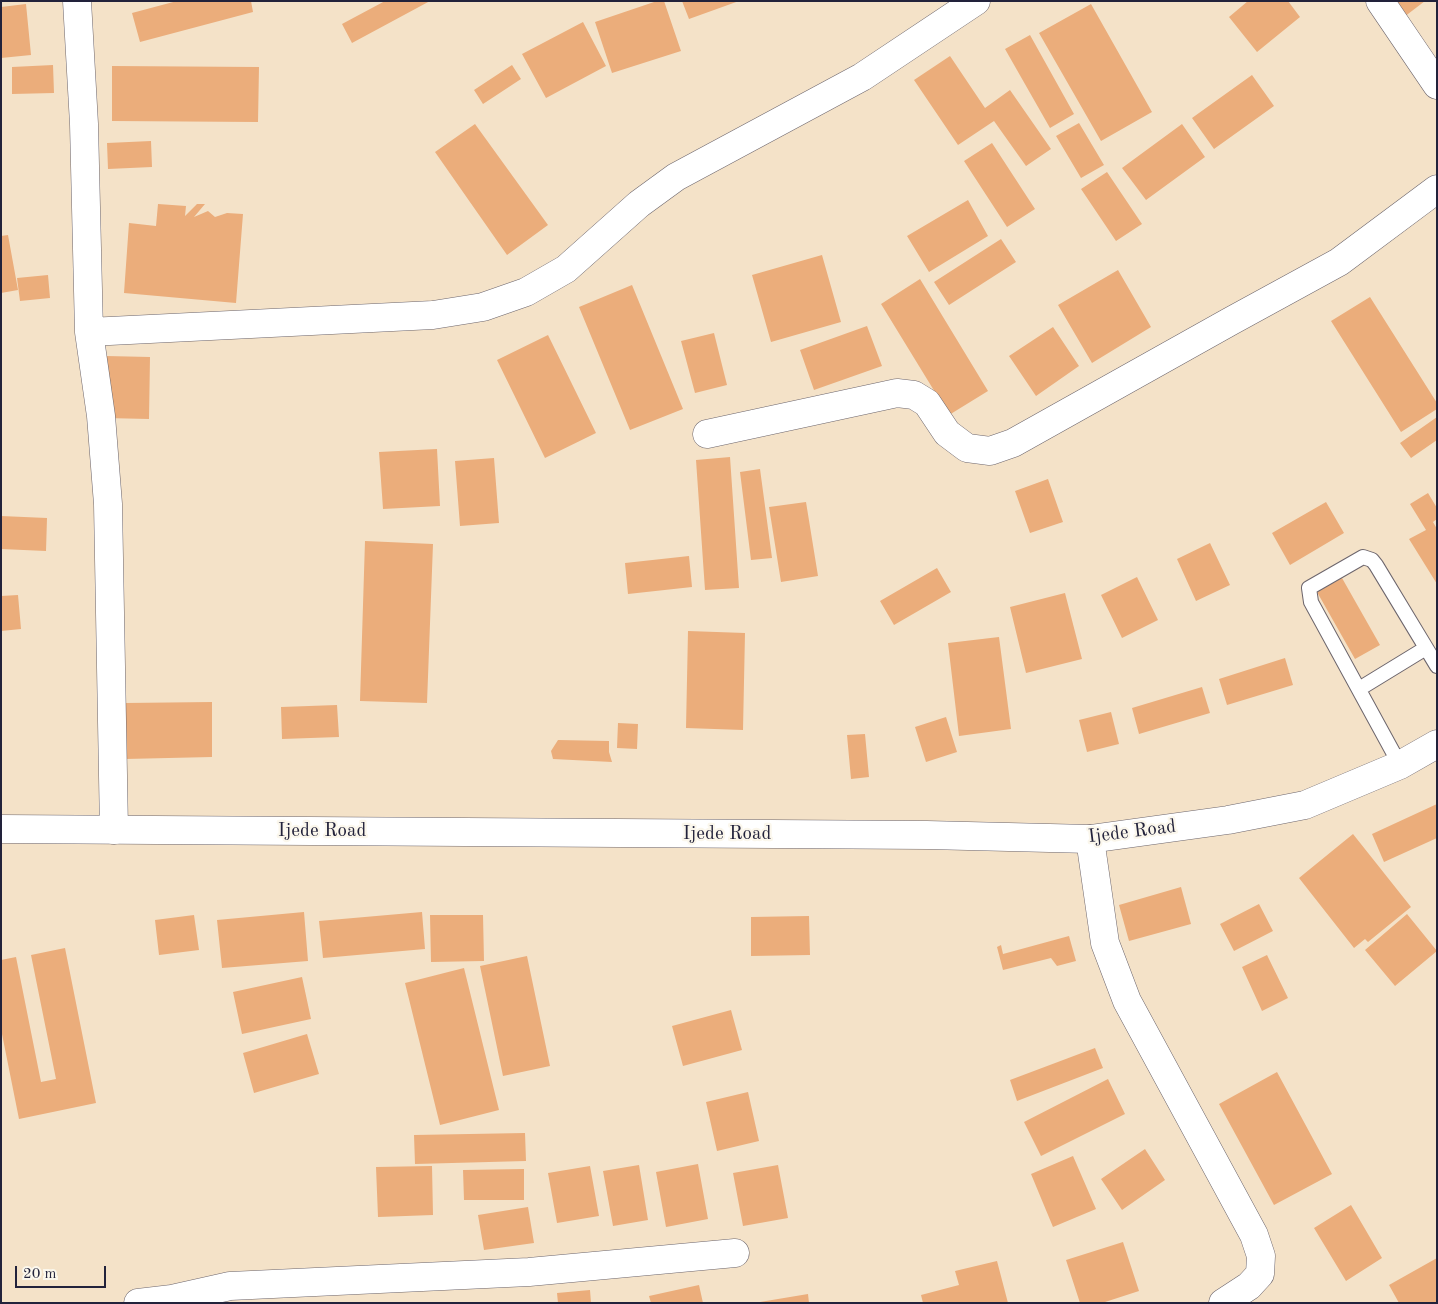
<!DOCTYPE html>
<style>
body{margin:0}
#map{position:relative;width:1438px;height:1304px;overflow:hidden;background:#f4e2c8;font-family:"Old Standard TT",serif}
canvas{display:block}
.frame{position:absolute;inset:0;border:2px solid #22223b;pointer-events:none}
.scale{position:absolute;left:15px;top:1266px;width:91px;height:22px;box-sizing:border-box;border:2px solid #22223b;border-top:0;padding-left:6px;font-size:15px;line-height:18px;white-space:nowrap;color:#22223b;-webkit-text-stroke:4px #fbf7ec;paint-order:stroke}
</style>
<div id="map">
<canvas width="1438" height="1304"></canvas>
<div class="frame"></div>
<div class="scale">20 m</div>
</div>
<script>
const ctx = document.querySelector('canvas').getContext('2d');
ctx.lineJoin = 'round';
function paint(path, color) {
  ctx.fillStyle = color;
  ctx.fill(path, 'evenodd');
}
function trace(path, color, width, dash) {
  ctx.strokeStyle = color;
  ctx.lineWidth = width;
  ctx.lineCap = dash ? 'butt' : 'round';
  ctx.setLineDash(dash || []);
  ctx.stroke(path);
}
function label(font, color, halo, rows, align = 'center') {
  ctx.font = font + ' "Old Standard TT",serif';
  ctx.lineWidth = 4.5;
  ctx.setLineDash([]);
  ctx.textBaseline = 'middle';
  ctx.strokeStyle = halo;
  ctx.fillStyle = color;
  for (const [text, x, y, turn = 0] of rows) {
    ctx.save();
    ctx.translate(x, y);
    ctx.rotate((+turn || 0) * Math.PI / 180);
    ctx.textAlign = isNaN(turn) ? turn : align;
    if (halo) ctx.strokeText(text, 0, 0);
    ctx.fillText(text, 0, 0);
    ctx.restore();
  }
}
paint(new Path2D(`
 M177,1H251L253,12L140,42L132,13Z
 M385,1H430L352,43L342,24Z
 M657,1H664L681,51L612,73L595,22Z
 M682,1H739L689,19Z
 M1248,1H1288L1300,17L1257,52L1229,17Z
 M1393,1H1425L1404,17Z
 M26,4L31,55L1,58V7Z
 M1091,4L1152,112L1101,141L1039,33Z
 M583,22L606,66L546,98L522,54Z
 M1030,35L1074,114L1050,128L1005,49Z
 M950,56L985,108L1010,90L1051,149L1026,166L994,121L958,145L914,80Z
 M53,65L54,93L12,94V67Z
 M512,65L521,79L483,104L474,90Z
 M112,66L259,67L258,122L112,121Z
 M1252,75L1274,106L1214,149L1192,118Z
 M1079,123L1104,165L1081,178L1056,136Z
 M475,124L548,225L507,255L435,152Z
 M1182,124L1205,157L1146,200L1122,168Z
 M151,141L152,167L108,169L107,143Z
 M992,143L1035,209L1007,227L964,161Z
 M1107,172L1142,224L1116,241L1081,189Z
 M968,200L988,236L929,272L907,236Z
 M158,204L186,206L185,216L197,204H205L194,217L208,211L215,217L227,213L243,214L236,303L124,293L129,223L156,226Z
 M8,235L18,290L1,293V236Z
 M1001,239L1016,262L949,305L934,282Z
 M822,255L841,322L771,342L752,275Z
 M1118,270L1151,327L1092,363L1058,305Z
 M48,275L50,298L20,301L17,278Z
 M920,279L988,391L949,415L881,304Z
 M632,285L683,409L630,430L579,307Z
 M1370,297L1437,403V409L1401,432L1331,321Z
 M867,326L882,366L814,390L800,350Z
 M1053,327L1079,366L1036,396L1009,356Z
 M714,333L727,385L695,393L681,341Z
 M548,335L596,433L545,458L497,360Z
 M106,356L150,357L149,419L105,418Z
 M1437,417V440L1411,458L1400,443Z
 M437,449L440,506L383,509L379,452Z
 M730,457L739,588L705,590L696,460Z
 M494,458L499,523L460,526L455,461Z
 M760,469L772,558L751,560L740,472Z
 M1048,479L1063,522L1030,533L1015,491Z
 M1428,493L1437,508V519L1433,522L1437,529V584L1409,539L1426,530L1410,504Z
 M806,502L818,576L781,582L769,507Z
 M1326,502L1344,533L1290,565L1272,533Z
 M1,516L47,518L46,551L1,549Z
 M365,541L433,544L427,703L360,701Z
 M1210,543L1230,585L1196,601L1177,559Z
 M689,556L692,587L628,594L625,563Z
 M937,568L951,592L894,625L880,601Z
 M1137,577L1158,620L1122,638L1101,595Z
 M1342,578L1380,645L1355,659L1317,592Z
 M1065,593L1082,659L1026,673L1010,607Z
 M18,595L21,629L1,631V596Z
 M688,631L745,633L743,730L686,728Z
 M999,637L1011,729L959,736L948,643Z
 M1285,658L1293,685L1227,705L1219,679Z
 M1202,687L1210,713L1139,734L1132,708Z
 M212,702V757L125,759V703Z
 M337,705L339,737L282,739L281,707Z
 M1111,712L1119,744L1087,752L1079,720Z
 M946,717L957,752L926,762L915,727Z
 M618,723L638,724L637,749L617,748Z
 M865,734L869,777L851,779L847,735Z
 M558,740L609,741V752L612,762L553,759L551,751Z
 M1437,804V838L1384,862L1372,834Z
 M1353,834L1411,907L1368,942L1365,939L1354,948L1299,878Z
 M1181,887L1191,924L1129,941L1119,905Z
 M1259,904L1273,931L1234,951L1220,924Z
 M304,912L308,961L222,968L217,920Z
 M422,912L425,949L323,958L319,921Z
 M1407,914L1437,951L1395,986L1365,950Z
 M194,915L199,950L159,955L155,920Z
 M430,915H483L484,961L431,962Z
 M809,916L810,955L751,956V917Z
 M1069,936L1076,961L1057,966L1051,958L1003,970L997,947L1001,945L1003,954Z
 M65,948L96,1103L19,1119L1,1029V960L16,957L41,1082L56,1079L31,955Z
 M1267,955L1288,998L1262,1011L1242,967Z
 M527,956L550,1066L503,1076L480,966Z
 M464,968L499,1110L440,1125L405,983Z
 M302,977L311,1019L242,1034L233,992Z
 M731,1010L742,1050L683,1066L672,1026Z
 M307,1034L319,1074L254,1093L243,1053Z
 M1095,1048L1103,1068L1017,1101L1010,1080Z
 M1277,1072L1332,1174L1274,1205L1219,1104Z
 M1108,1079L1125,1114L1041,1156L1024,1122Z
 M748,1092L759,1141L717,1151L706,1102Z
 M525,1133L526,1161L415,1164L414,1135Z
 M1145,1149L1165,1180L1122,1210L1101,1179Z
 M1073,1156L1096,1209L1053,1227L1031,1174Z
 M698,1164L708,1219L666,1227L656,1172Z
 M639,1165L648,1220L613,1226L603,1171Z
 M778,1165L788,1218L743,1226L733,1173Z
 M432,1166L433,1215L378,1217L376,1167Z
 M590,1166L599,1216L557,1223L548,1173Z
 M524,1169V1200H464L463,1170Z
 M1351,1205L1382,1258L1346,1281L1314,1228Z
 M528,1207L534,1243L484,1250L478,1215Z
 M1123,1242L1139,1291L1102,1303H1080L1066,1260Z
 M1437,1258V1302L1399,1303L1389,1285Z
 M997,1261L1008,1303H923L921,1295L959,1285L955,1271Z
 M699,1285L703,1303H651L649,1296Z
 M590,1290L591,1303H558L557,1293Z
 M808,1294L809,1303H760V1302Z`), '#ebad7b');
const lane = new Path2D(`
 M1359,689L1426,648
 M1400,765L1311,602L1309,588L1363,557L1372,560L1376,565L1437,666`);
const street = new Path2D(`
 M77,1L84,124L89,332L101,416L108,504L114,830
 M1380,1L1437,85
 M89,332L433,315L483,307L526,292L566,269L639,204L676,177L862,77L976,1
 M707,434L897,393L914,395L927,403L947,433L967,448L990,451L1013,443L1231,321L1339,262L1437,189
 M1090,839L1105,943L1127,1001L1254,1235L1261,1256L1260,1274L1249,1286L1223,1303
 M138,1303L172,1299L230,1286L529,1272L735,1253`);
const secondary = new Path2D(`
 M1,829L927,835L1090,839L1228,820L1305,805L1400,765L1437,744`);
trace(lane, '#6c656c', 16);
trace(street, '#6c656c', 29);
trace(secondary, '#6c656c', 29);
trace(lane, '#fff', 14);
trace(street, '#fff', 28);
trace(secondary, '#fff', 28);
label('19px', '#22223b', '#fbf7ec', [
 ["Ijede Road",322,831],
 ["Ijede Road",1132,832,-7],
 ["Ijede Road",727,834]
]);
</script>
